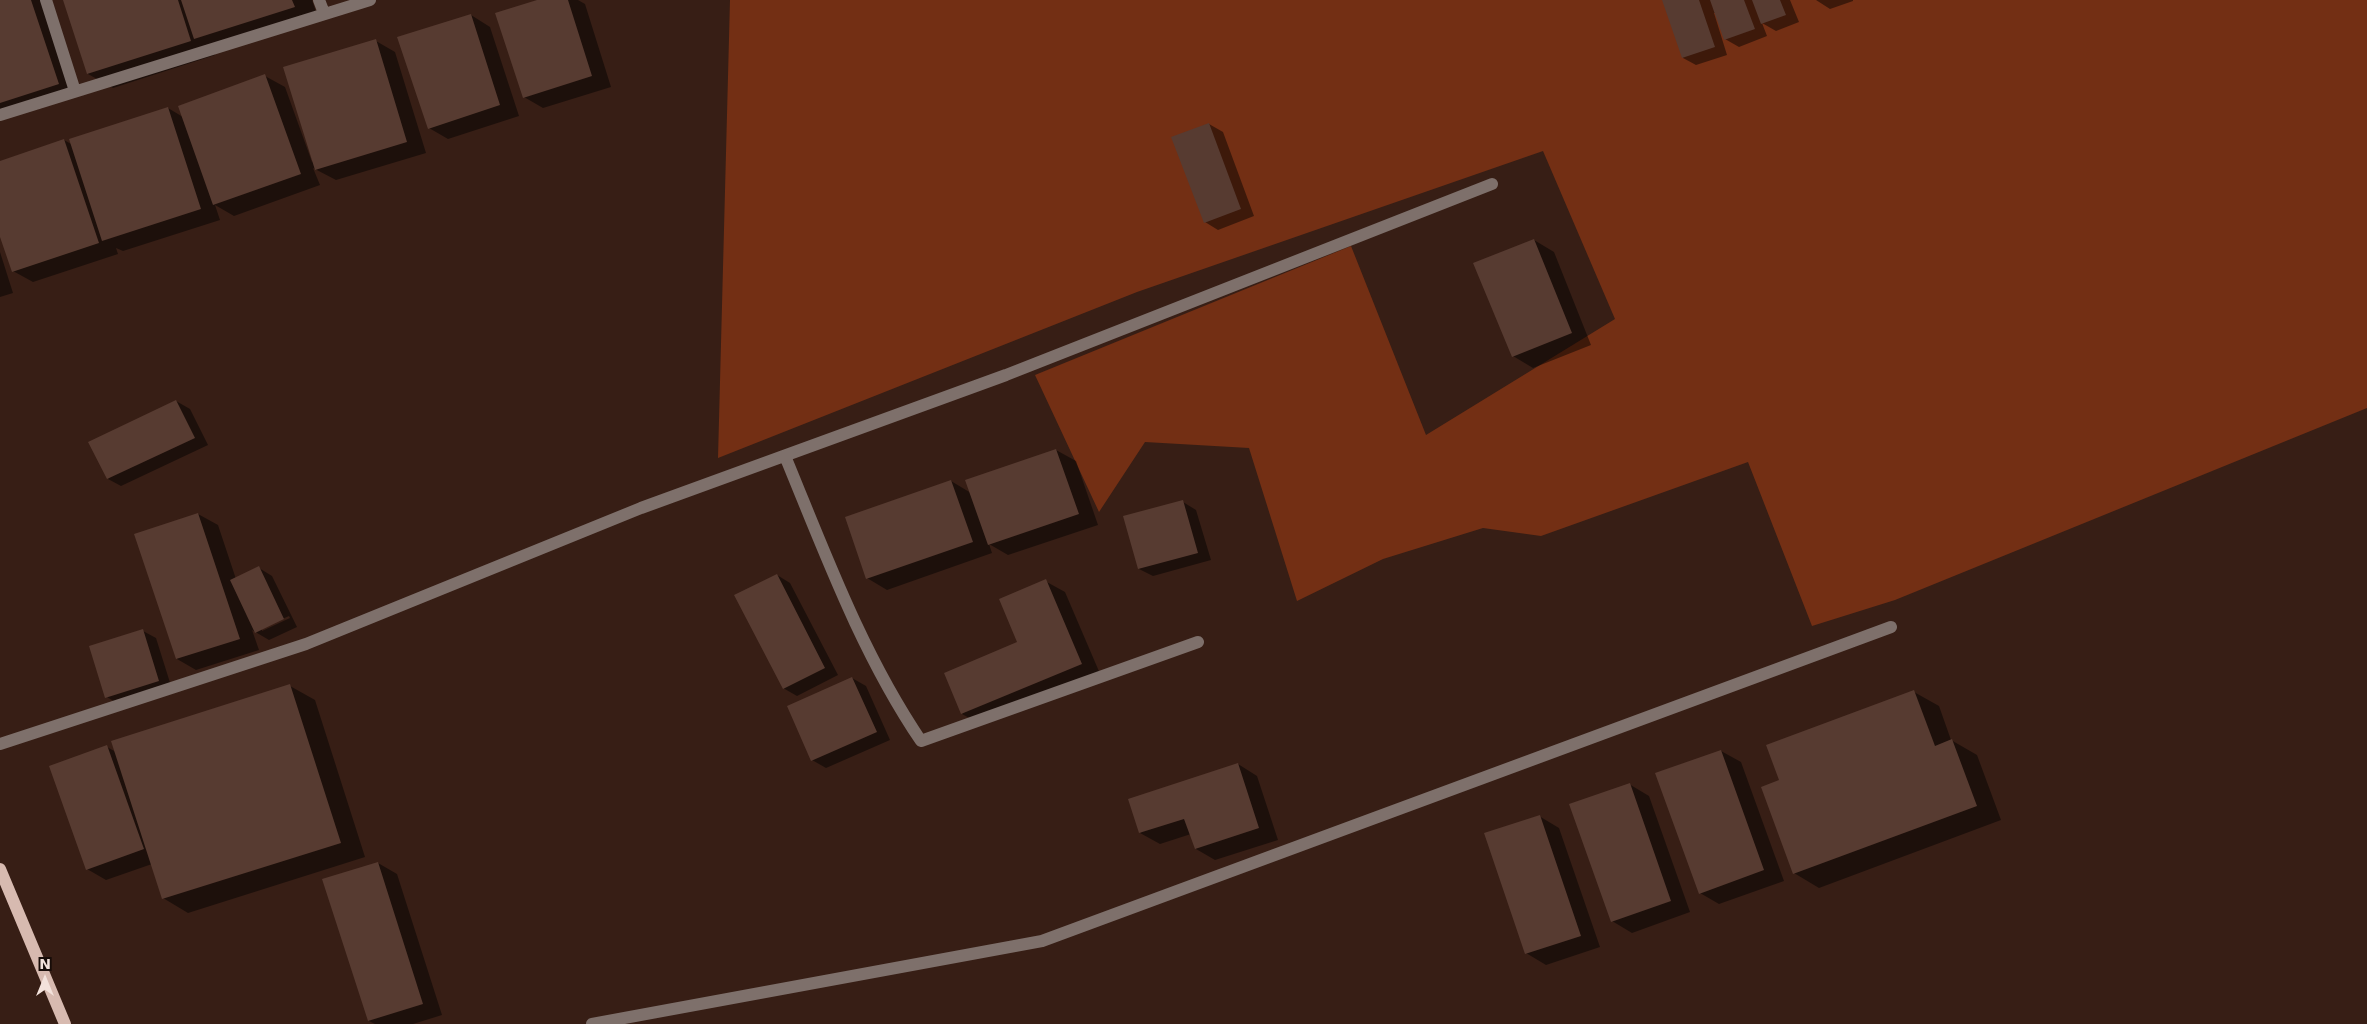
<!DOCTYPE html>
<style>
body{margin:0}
#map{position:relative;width:2367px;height:1024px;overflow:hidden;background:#371e15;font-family:"DejaVu Sans",sans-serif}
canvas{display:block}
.north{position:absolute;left:20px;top:954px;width:50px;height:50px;-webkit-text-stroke:4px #170c08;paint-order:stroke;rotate:0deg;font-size:14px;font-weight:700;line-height:20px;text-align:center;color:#f3e2db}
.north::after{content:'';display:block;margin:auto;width:18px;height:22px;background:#f3e2db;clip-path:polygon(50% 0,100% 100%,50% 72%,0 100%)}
</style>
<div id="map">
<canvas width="2367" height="1024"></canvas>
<div class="north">N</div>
</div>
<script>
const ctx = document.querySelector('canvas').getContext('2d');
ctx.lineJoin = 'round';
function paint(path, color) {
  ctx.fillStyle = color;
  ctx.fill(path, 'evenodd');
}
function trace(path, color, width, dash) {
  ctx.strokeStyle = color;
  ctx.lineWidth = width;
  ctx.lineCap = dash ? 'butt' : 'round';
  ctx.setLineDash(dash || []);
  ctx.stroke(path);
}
paint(new Path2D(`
 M730,0H2367V408L1895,600L1812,626L1748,462L1541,536L1483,528L1383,559L1297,601L1249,448L1145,442L1099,512L1035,375L1351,246L1426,435L1615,319L1543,151L1137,292L718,458Z`), '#732f14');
paint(new Path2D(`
 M0,0H47L78,95L0,120Z
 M64,0H312L319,21L213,49L215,55L113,88L88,74Z
 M541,0H578L585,4L611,87L543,108L524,97Z
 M1663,0H1790L1799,22L1776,31L1762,23L1767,36L1739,47L1725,39L1716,13H1714L1727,55L1696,65L1683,58Z
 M1816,0H1853V1L1830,9Z
 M471,15L490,27L519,116L448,139L429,128Z
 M376,41L395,52L426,153L336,180L313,168L320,185L234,216L215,205L220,220L123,251L116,248L118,254L33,282L13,271L0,233V162L64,140L73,145L168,108L183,117L265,76L285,87L312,162Z
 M1209,124L1223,132L1254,216L1218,230L1205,222Z
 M1534,240L1554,252L1591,345L1533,368L1513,356Z
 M0,252L13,293L0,297Z
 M176,401L190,409L208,445L121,486L108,479Z
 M1056,450L1076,461L1098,525L1008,555L989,544L992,553L887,590L867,578L951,481L971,493Z
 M1183,502L1196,510L1211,560L1153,576L1139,569Z
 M198,514L218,525L236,579L259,568L272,576L297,627L269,640L252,630L259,650L196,670L177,659ZM289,616L290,618L262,631V628Z
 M777,575L790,583L838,675L797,696L783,688Z
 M1045,581L1065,592L1101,676L982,725L962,714L1019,643Z
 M143,631L156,638L172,689L120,705L107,697Z
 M852,678L866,686L890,740L826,768L812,760Z
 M290,686L315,700L365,857L188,913L163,898L152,864L106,880L87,869L107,747L116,752Z
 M1914,692L1939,706L1951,740L1977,755L2001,820L1819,888L1794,873L1781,781Z
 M1721,751L1741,762L1784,881L1719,904L1700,893Z
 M1238,764L1257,776L1278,840L1215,860L1196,849L1191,834L1160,844L1140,833Z
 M1629,784L1649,796L1690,912L1632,933L1612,921Z
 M1539,816L1559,828L1600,947L1546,965L1526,953Z
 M378,863L397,874L442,1015L413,1024H375L369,1021Z`), '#0007');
paint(new Path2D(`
 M0,0H31L59,84L0,103Z
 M63,0H178L191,41L87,74Z
 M181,0H292L295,7L194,39Z
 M537,0H568L592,76L523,98L495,13Z
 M1662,0H1699L1715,47L1682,58Z
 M1710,0H1744L1755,29L1724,40Z
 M1752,0H1780L1786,15L1761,24Z
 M471,14L500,105L428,129L397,37Z
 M376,39L407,142L315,170L283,67Z
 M265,74L301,174L213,205L178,106Z
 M168,107L201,209L102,241L69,139Z
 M1209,123L1241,209L1204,223L1171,137Z
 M64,139L99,243L12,272L0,237V161Z
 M1534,239L1572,333L1512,357L1473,263Z
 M176,400L195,438L107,479L88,442Z
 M1056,449L1079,514L988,545L965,480Z
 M951,480L973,542L866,579L845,517Z
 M1183,500L1198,553L1138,569L1123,516Z
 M198,513L240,639L176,659L134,534Z
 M259,566L284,619L255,633L230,580Z
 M777,574L825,668L783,689L734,595Z
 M1046,579L1082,664L961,714L944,673L1017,642L999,599Z
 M143,629L159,681L105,698L89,646Z
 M852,677L877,732L811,761L787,706Z
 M290,684L341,843L162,899L111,741Z
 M1914,690L1935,746L1952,739L1977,806L1793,874L1761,787L1779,780L1766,745Z
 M107,745L144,849L86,870L49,766Z
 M1721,750L1764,870L1699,894L1655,773Z
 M1238,763L1259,828L1195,849L1184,819L1139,833L1128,799Z
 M1630,783L1671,901L1611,922L1569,804Z
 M1540,815L1581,936L1525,954L1484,833Z
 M378,862L423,1004L368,1021L322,879Z`), '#573b31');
trace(new Path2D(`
 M46,0L75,91
 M319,0L324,13
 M0,115L370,0
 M785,456C825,553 862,654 921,741L1198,642
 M0,744L306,644L641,508L1006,375L1492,184
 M592,1024L1042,941L1891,627`), '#7e706b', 12);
trace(new Path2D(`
 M0,869L65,1024`), '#d7bab0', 12);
</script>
